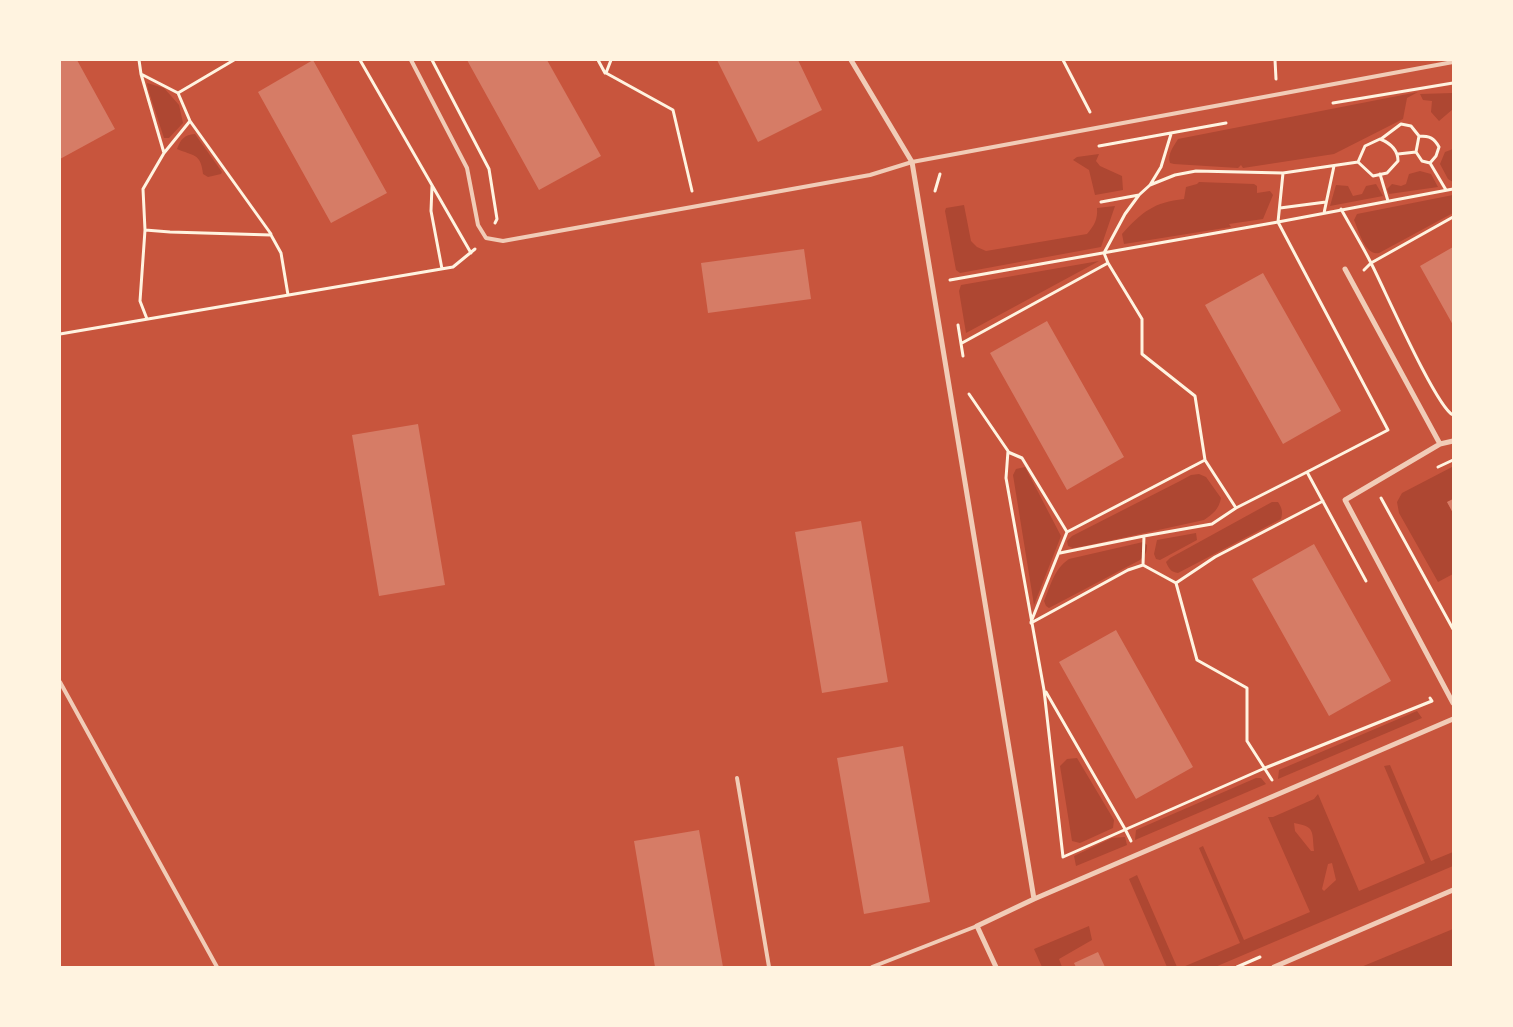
<!DOCTYPE html>
<style>
body{margin:0}
#map{position:relative;width:1513px;height:1027px;overflow:hidden;background:#c8553d;font-family:"Work Sans",sans-serif}
canvas{display:block}
.frame{position:absolute;inset:0;border:61px solid #fff3e0;pointer-events:none}
</style>
<div id="map">
<canvas width="1513" height="1027"></canvas>
<div class="frame"></div>
</div>
<script>
const ctx = document.querySelector('canvas').getContext('2d');
ctx.lineJoin = 'round';
function paint(path, color) {
  ctx.fillStyle = color;
  ctx.fill(path, 'evenodd');
}
function trace(path, color, width, dash) {
  ctx.strokeStyle = color;
  ctx.lineWidth = width;
  ctx.lineCap = dash ? 'butt' : 'round';
  ctx.setLineDash(dash || []);
  ctx.stroke(path);
}
paint(new Path2D(`
 M147,83L164,88L179,105L183,123L169,138H164L148,89Z
 M1418,92L1407,98L1403,119L1334,154L1243,168L1241,165L1238,168L1174,164L1170,163C1167,154 1174,146 1178,139Z
 M1453,93V109L1439,121L1431,112L1432,101L1423,100L1420,94Z
 M195,134L222,172L221,174L208,177L203,174C201,153 193,156 177,149C181,139 184,135 195,134Z
 M1453,149V182L1448,179L1440,164L1445,152Z
 M1099,154L1096,161L1100,166L1122,176L1123,190L1095,195L1089,170L1073,160L1077,157Z
 M1420,171L1431,174L1438,187L1389,194L1387,189L1392,184L1401,186L1406,184L1409,174Z
 M1199,182L1254,184L1257,186V193L1270,191L1273,195L1263,219L1229,224L1231,227L1124,244L1122,234C1142,212 1154,202 1184,199L1186,187L1197,184Z
 M1376,184L1383,196L1330,206L1336,185L1348,186L1353,196L1362,194L1366,186Z
 M1453,195V213L1379,253C1365,256 1359,231 1354,220L1357,214Z
 M964,205L971,241L977,247L986,251L1087,234C1094,226 1098,219 1097,208L1115,206L1101,247L960,273L956,270L945,211L946,208Z
 M1099,261L966,333L959,291L961,285Z
 M1025,467L1061,536L1034,605L1013,475L1016,469Z
 M1452,467L1453,499L1447,502L1453,513V574L1438,582L1399,513L1397,502L1402,493Z
 M1199,474L1206,477L1221,498C1219,509 1213,514 1204,520L1085,546L1073,548L1068,546L1067,541L1072,536L1180,481L1191,475Z
 M1272,502H1278C1282,508 1283,512 1281,519L1178,573C1171,572 1169,569 1166,562L1170,558Z
 M1196,533L1197,540L1160,560L1156,559L1154,554L1157,540Z
 M1143,542L1147,545C1147,553 1145,555 1140,560L1049,608L1046,606L1044,601C1051,585 1054,569 1069,559Z
 M1417,711L1422,718L1278,779L1279,770Z
 M1077,758L1114,820L1113,828L1080,843L1072,841L1060,766L1067,759Z
 M1390,765L1431,861L1453,852V866L1215,967H1183L1240,943L1199,848L1203,846L1244,940L1310,912L1268,817H1273L1314,799L1318,794L1359,891L1425,863L1384,766ZM1294,823C1315,827 1312,830 1314,851H1311L1295,831ZM1332,863L1336,880L1324,891L1322,889L1328,864Z
 M1256,778H1261L1266,784L1135,840L1136,830Z
 M1125,837L1127,845L1076,866L1074,856L1112,838Z
 M1137,875L1177,967H1167L1129,879Z
 M1089,926L1092,940L1059,959L1062,967H1042L1034,949Z
 M1453,929V967H1361Z`), '#ae4732');
paint(new Path2D(`
 M60,60H77L115,129L60,159Z
 M313,60L387,193L331,223L258,92Z
 M467,60H547L601,156L539,190Z
 M717,60H798L822,110L758,142Z
 M1453,247V325L1420,266Z
 M804,249L811,299L708,313L701,263Z
 M1263,273L1341,411L1283,444L1205,305Z
 M1047,321L1124,457L1067,490L990,353Z
 M418,424L445,585L379,596L352,435Z
 M1453,499V513L1447,502Z
 M861,521L888,682L822,693L795,532Z
 M1314,544L1391,681L1329,716L1252,579Z
 M1116,630L1193,767L1136,799L1059,662Z
 M903,746L930,902L864,914L837,758Z
 M699,830L723,967H655L634,841Z
 M1098,952L1105,967H1076L1074,963Z`), '#d67c66');
trace(new Path2D(`
 M139,60L141,74L178,93L234,60
 M360,60L471,253
 M432,60L489,169L497,219L495,223
 M598,60L605,73
 M611,60L606,73L673,110L692,191
 M1063,60L1090,112
 M1275,60L1276,79
 M141,74L164,153L143,189L145,230L140,301L147,319
 M178,93L190,121
 M1333,103L1453,83
 M1381,139L1401,124L1411,126L1419,136C1430,136 1434,138 1439,147L1436,156L1430,163
 M1099,146L1226,123
 M1416,152L1419,136
 M164,153L190,121L271,234
 M1398,154L1416,152L1422,161L1430,163L1446,190
 M1283,173L1278,222L1388,430L1307,472L1366,581
 M1380,174L1388,201
 M1150,185L1175,175L1196,171L1283,173L1358,162L1373,176L1387,173L1398,161C1398,150 1390,143 1380,139L1365,146L1358,162
 M432,186L431,211L442,269
 M935,191L940,174
 M1101,202L1139,195
 M1280,208L1326,202
 M1341,209C1351,227 1362,245 1371,263C1384,288 1436,407 1453,415
 M1324,213L1334,166
 M145,230L170,232L271,235L281,253L288,295
 M1108,263L1142,319V354L1195,396L1205,460L1236,508L1307,472
 M1364,270L1371,263L1453,217
 M950,280L1278,222L1453,189
 M958,325L963,356
 M60,334L453,267L475,249
 M962,343L1108,263L1104,253L1125,214L1139,195L1150,185L1161,167L1171,134
 M969,394L1008,451L1006,478L1044,690L1063,857L1265,768L1432,701L1430,698
 M1008,452L1022,458L1067,532L1031,622
 M1438,467L1453,460
 M1381,498L1453,629
 M1067,532L1205,460
 M1060,553L1144,536
 M1143,565L1144,536L1212,524L1236,508
 M1176,583L1215,557L1323,501
 M1031,623L1128,570L1143,565L1176,583L1197,660L1247,688V741L1272,780
 M1046,692L1125,829L1131,841
 M1237,967L1260,957`), '#fff3e0', 3);
trace(new Path2D(`
 M411,60L467,168L478,225L486,238L503,241L870,175L912,162L1453,62
 M60,682L217,967
 M737,778L769,967
 M872,967L977,926`), '#f1ccb7', 4);
trace(new Path2D(`
 M851,60L912,162L1034,899L977,926L996,967
 M1345,269L1440,444
 M1453,441L1440,444L1345,500L1453,703
 M1034,899L1453,719
 M1274,967L1453,890`), '#f1ccb7', 5);
</script>
